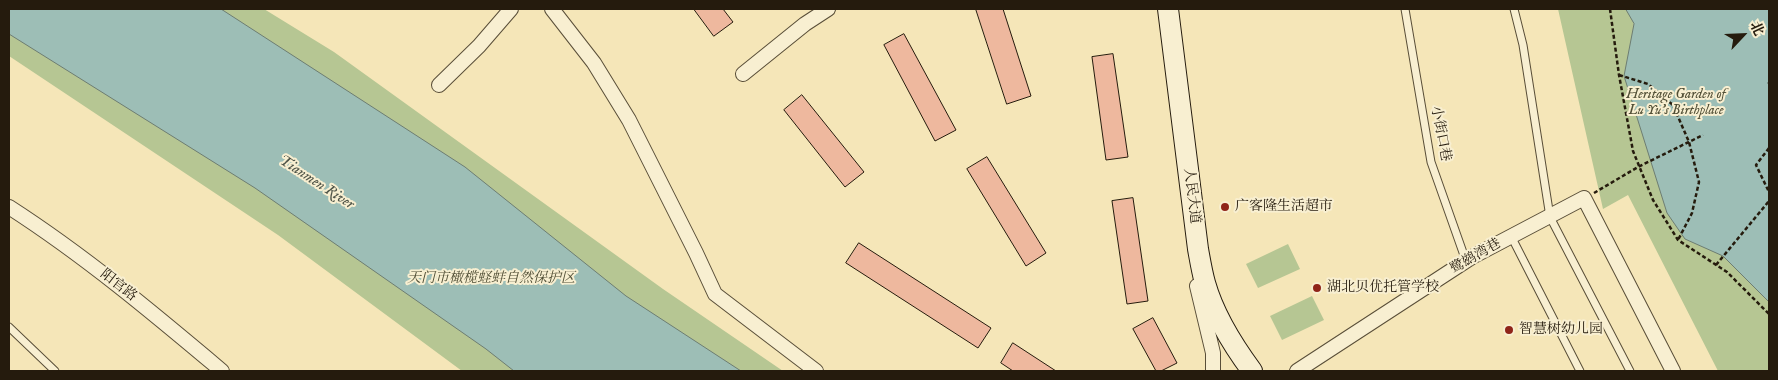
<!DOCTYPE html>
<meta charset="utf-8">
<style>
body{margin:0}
#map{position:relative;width:1778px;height:380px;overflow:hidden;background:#f5e6b8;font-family:"IM FELL English","Noto Serif SC",serif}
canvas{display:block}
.frame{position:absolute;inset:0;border:10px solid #251b0d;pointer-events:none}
.north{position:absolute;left:1718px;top:10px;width:50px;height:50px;-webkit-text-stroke:4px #f8efd1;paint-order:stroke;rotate:65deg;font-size:14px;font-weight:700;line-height:20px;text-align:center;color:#251b0d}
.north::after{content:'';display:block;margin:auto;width:18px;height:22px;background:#251b0d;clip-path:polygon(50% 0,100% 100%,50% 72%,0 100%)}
</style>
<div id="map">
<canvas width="1778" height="380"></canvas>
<div class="frame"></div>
<div class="north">北</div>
</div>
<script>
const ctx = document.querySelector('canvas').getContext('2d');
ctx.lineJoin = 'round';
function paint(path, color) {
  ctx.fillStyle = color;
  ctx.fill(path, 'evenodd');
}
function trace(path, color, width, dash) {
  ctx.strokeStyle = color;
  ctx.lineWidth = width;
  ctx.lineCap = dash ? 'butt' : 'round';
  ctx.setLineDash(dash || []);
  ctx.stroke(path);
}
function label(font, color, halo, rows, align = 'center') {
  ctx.font = font + ' "IM FELL English","Noto Serif SC",serif';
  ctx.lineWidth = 4;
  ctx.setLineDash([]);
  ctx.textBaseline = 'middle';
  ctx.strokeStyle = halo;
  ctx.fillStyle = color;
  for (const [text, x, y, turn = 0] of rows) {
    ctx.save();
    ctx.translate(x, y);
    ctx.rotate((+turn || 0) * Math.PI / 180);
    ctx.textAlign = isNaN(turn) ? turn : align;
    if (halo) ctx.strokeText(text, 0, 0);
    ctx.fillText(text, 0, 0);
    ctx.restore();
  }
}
paint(new Path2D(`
 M9,9H264L334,52L663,289L783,371H462L278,235L9,56Z
 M1558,9H1769V371H1718L1628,195L1603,209Z
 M1288,244L1300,269L1258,288L1246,264Z
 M1312,296L1324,320L1282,340L1270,316Z`), '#b6c693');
const water = new Path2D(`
 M9,9H221L465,167L626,296L741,371H514L486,349L255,188L9,34Z
 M1626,9H1769V302L1723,256L1685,239L1667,213L1624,76L1634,24Z`);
paint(water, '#9dbeb6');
trace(water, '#6d7d72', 1);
const building = new Path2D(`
 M694,9H723L733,22L714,36Z
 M976,9H1003L1031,96L1007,104Z
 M904,34L956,130L935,141L884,45Z
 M1113,54L1128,157L1106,160L1092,57Z
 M802,95L864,172L845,187L784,110Z
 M987,157L1046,253L1026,266L967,169Z
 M1133,198L1148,301L1127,304L1112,201Z
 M859,243L991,328L978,348L846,263Z
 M1153,318L1177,363L1161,371H1156L1133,329Z
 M1013,343L1056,371H1013L1001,363Z`);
paint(building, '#eeb89e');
trace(building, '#251b0d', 1);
const service = new Path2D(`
 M1405,9L1431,162L1466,261
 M1514,9L1523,45L1550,217L1630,371
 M1511,236L1580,371
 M9,327L55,371`);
const minor = new Path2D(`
 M552,9L594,63L629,120L696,253L715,294L816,371
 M743,74L805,24L828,9
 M439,85L479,46L511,9
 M9,207C85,256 153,313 222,371
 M1197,286L1213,353V371
 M1297,371L1472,257L1584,198L1673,371`);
const secondary = new Path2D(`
 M1168,9L1198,249C1200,260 1202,272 1205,283C1214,315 1232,344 1252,371`);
trace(service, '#594e38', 9);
trace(minor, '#594e38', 16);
trace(secondary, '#251b0d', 22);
trace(new Path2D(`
 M1610,9L1619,75L1633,151L1653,200L1678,240L1727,272L1769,314
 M1619,75L1648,84L1673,105L1689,142L1699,182L1692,213L1678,240
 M1769,82V84
 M1769,148L1756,165L1769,192
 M1594,193L1638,167L1703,135
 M1716,265L1769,201`), '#251b0d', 2.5, [4, 2.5]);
trace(service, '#f8efd1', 7);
trace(minor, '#f8efd1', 14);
trace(secondary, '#f8efd1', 20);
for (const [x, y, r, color] of [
 [1225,207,5,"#8f2418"],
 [1317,288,5,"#8f2418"],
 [1509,330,5,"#8f2418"]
]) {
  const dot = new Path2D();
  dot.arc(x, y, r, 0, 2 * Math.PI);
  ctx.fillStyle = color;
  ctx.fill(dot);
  trace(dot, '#f8efd1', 2);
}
label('italic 14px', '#504e35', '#f8efd1', [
 ["Heritage Garden of",1676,95],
 ["Lu Yu’s Birthplace",1676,111],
 ["天门市橄榄蛏蚌自然保护区",491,279]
]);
label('14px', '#251b0d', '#f8efd1', [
 ["小街口巷",1440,134,79],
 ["人民大道",1191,196,83],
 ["鹭鹚湾巷",1476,257,-30],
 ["阳官路",118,286,38]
]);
label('14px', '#251b0d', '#f8efd1', [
 ["广客隆生活超市",1235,207],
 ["湖北贝优托管学校",1327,288],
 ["智慧树幼儿园",1519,330]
], 'left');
label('italic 15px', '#4f5448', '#f8efd1', [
 ["Tianmen River",316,183,33]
]);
</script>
